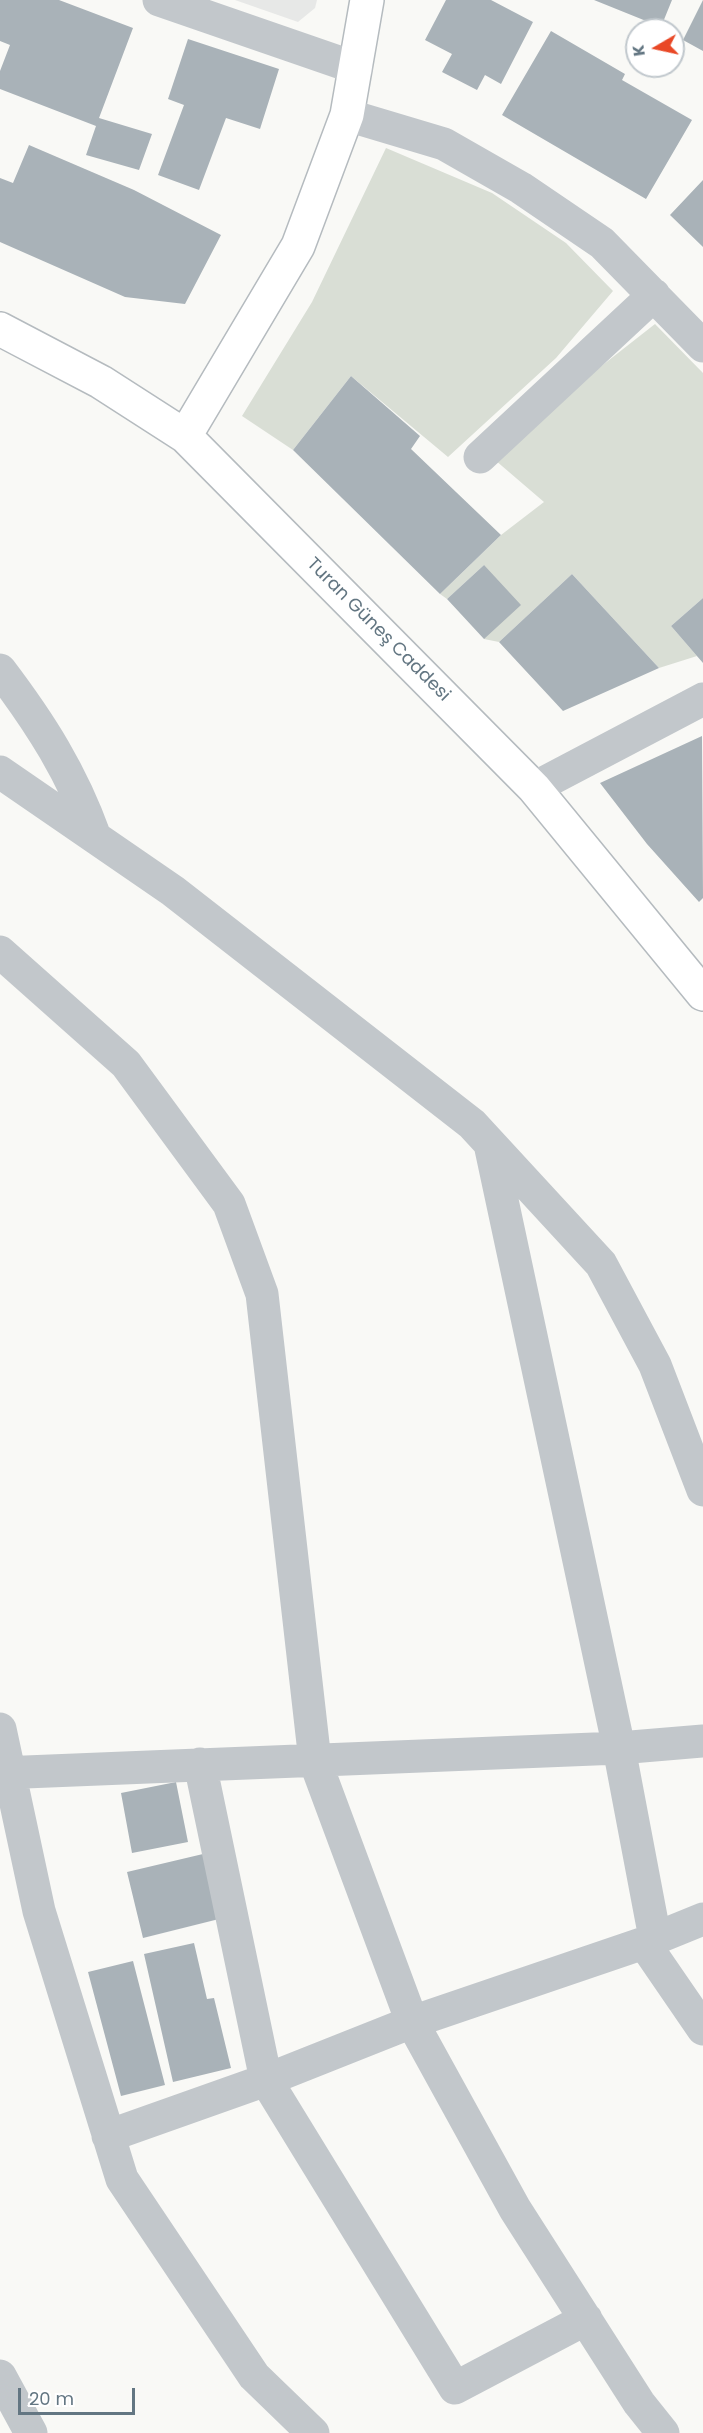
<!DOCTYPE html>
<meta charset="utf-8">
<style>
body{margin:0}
#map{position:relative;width:703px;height:2433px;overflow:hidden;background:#f9f9f6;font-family:Poppins,sans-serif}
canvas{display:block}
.north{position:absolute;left:625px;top:18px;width:60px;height:60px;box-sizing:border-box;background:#fff;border:2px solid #c1c8cd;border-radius:50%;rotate:261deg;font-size:16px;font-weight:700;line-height:24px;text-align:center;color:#637682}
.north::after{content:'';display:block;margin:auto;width:21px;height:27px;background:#e94826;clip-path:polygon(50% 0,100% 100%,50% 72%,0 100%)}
.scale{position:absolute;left:18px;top:2388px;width:117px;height:27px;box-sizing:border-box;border:3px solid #637682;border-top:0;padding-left:8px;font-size:18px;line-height:21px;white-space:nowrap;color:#637682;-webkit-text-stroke:4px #fff;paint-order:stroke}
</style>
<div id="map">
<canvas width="703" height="2433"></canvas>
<div class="north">K</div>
<div class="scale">20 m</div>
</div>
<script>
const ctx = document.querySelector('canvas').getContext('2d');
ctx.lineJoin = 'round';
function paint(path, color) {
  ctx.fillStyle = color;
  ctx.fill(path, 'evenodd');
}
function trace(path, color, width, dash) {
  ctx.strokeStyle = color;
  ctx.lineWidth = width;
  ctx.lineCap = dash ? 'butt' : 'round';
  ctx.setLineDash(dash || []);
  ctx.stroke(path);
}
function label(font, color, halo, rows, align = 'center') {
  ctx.font = font + ' Poppins,sans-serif';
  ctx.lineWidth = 6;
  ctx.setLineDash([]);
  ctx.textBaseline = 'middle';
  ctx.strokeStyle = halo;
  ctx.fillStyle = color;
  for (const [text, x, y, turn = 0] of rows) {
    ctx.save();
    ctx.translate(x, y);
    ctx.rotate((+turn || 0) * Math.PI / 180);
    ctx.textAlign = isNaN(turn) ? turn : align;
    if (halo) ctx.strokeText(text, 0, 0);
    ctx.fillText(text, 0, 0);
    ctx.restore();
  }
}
paint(new Path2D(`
 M235,0H317L315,8L298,22Z`), '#e7e8e7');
paint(new Path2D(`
 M386,148L492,193L566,243L613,291L556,358L448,457L351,376L293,450L242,416L312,302Z
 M655,324L703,373V598L671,626L697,656L659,668L572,574L499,642L484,639V565L447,599L440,594L501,535L544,502L495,460L567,393Z`), '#d9ded5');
paint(new Path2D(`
 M0,0H59L133,28L99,118L152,134L139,170L86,155L96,126L0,89V71L10,45L0,41Z
 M446,0H491L533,22L501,84L485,75L477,90L442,72L452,54L425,40Z
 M594,0H672L661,27Z
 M703,0V51L683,40Z
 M551,31L625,74L622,80L692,120L646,199L502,115Z
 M188,39L279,69L260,129L226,118L199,190L158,175L184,105L168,99Z
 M29,145L134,190L221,235L185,304L125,297L0,242V178L13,183Z
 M703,180V247L670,215Z
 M351,376L420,436L411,449L501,535L440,594L293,450Z
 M484,565L521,605L484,639L447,599Z
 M572,574L659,668L563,711L499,642Z
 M703,598V663L671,626Z
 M702,736L703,898L699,902L647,844L600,783Z
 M176,1782L188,1842L132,1853L121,1793Z
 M203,1854L219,1919L143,1938L127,1872Z
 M194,1943L207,1999L214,1998L231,2068L173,2082L144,1954Z
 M133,1961L165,2085L121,2096L88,1972Z`), '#a9b2b8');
const major = new Path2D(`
 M0,329L101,382L185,436L534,788L703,994
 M185,436L298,246L347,115L367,0`);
trace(major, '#b5bbbf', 36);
trace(new Path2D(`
 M159,0L356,68
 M347,115L444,144L521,188L602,243L703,346
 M480,457L654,295
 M0,670C41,724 72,773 95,837
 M0,772L173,891L472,1124L601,1264L655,1365L703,1490
 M534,788L703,699
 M0,952L126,1064L229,1204L262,1294L315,1761L412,2022L515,2209L639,2403L663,2433
 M490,1144L619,1748L655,1938
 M0,1729L39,1911L122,2179L254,2376L313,2433
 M200,1764L266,2080L455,2388L586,2319
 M0,1773L619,1748L703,1741
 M644,1943L703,2029
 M108,2136L266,2080L412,2022L644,1943L703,1919
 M0,2376L31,2433`), '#c2c7cb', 33);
trace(major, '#fff', 33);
label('18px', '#637682', '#fff', [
 ["Turan Güneş Caddesi",378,630,45]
]);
</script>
